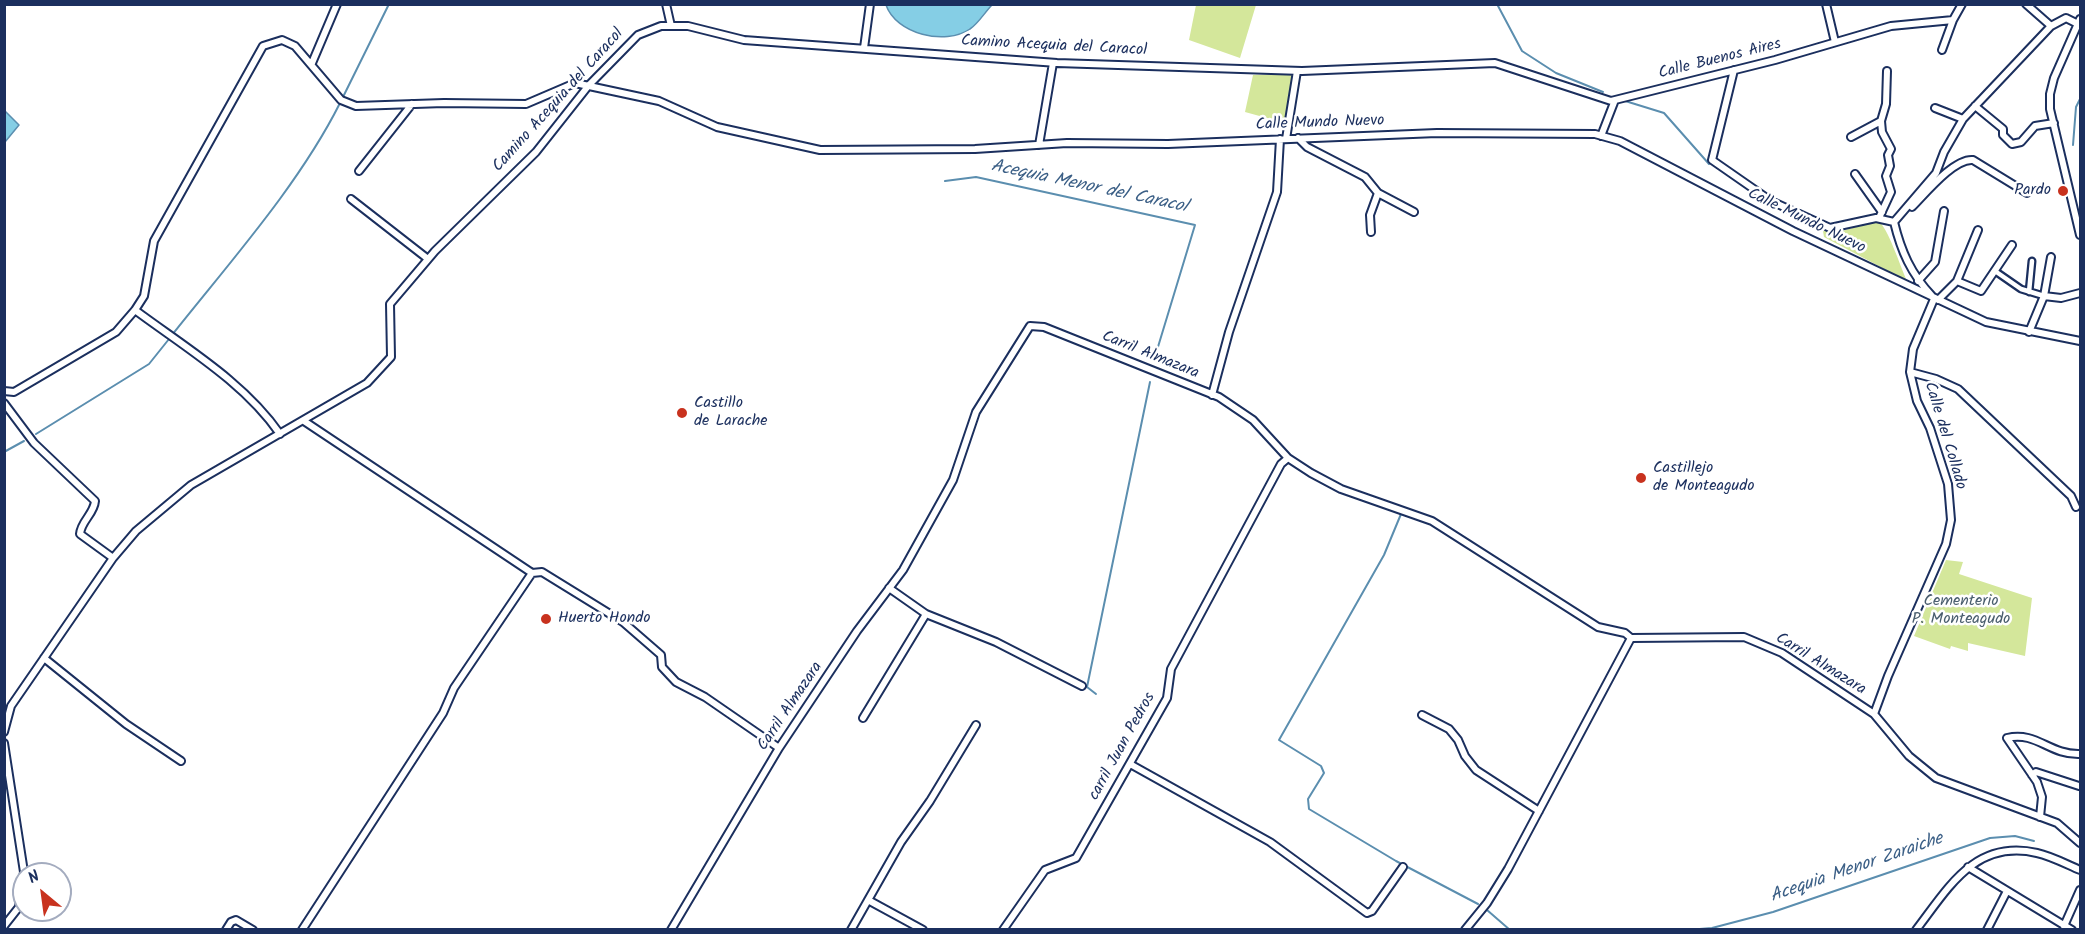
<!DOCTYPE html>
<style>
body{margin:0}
#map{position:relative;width:2085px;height:934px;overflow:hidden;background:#fff;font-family:Kalam,sans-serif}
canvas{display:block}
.frame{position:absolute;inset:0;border:6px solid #1b2f5e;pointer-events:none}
.north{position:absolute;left:12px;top:862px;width:60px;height:60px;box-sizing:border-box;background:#fff;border:2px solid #a4acbf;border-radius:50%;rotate:331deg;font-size:16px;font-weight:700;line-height:24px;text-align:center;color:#1b2f5e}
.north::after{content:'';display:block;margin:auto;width:21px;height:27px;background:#c8321e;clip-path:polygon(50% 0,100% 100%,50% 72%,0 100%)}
</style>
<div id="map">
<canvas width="2085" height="934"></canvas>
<div class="frame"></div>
<div class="north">N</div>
</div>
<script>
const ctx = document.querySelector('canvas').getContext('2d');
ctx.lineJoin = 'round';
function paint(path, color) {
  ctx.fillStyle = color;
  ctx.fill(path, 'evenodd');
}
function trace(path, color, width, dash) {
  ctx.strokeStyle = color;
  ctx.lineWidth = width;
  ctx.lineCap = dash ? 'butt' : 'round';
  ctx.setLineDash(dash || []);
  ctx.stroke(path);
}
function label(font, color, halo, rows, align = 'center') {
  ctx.font = font + ' Kalam,sans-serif';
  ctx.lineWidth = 5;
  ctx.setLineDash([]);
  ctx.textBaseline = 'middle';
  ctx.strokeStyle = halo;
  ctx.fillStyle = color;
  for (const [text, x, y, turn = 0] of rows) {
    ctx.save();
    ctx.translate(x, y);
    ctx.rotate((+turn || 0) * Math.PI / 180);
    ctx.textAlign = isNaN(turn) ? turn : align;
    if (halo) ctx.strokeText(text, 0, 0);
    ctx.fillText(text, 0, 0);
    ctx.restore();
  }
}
paint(new Path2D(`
 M1196,5H1256L1240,58L1189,40Z
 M1295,74L1285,123L1245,112L1253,75Z
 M1878,221C1887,225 1901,268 1907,281L1824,237L1823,231H1842Z
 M1946,560L1963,562L1959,574L2032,598L2025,656L1968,643V651L1951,646L1950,649L1914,636Z`), '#d4e79b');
const water = new Path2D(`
 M886,5V4L992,5C985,12 978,24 970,29C945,46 896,34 886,5Z
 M5,111L19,125L5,142Z`);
paint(water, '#85cee5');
trace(water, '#5b8eaf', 1.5);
trace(new Path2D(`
 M1497,4L1522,51L1556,73L1603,92
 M343,97L389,4
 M1622,100L1664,113L1709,164
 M2073,145L2076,107L2080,99
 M945,181L976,177L1195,225L1154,360
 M172,335C229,263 299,185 340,103
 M36,434L149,364L169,339
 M4,452L24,441
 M1401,514L1384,555L1279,740L1321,766L1324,773L1308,799L1309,809L1396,861L1478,904
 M1096,694L1087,687L1150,382
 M1487,910L1510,930
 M1687,930L1712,928L1773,912L1990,838L2015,836L2034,841`), '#5b8eaf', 2);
const pedestrian = new Path2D(`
 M1995,271L2021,289L2044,296
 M2029,292L2032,261`);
const minor = new Path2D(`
 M666,4L671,26
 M1826,4L1835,42
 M2026,4L2051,26
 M2080,19L2054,78L2050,94V109L2080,235
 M864,48L870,4
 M1942,50L1953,20
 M312,63L337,4
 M1734,70L1712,160L1771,201L1830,228L1876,218L1894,222
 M1975,106L2003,129V135L2012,144L2021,142L2035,126L2054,123
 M1935,108L1963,119
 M1601,136L1615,100
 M1851,137L1881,121
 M1298,138L1307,147L1365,177L1378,193L1414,212
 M1286,139L1297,71
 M1039,145L1053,63
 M359,171L412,104
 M1855,174L1882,212
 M351,199L428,259
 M1912,207C1925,194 1954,158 1973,160L2027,193
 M1879,218L1891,192L1886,176L1890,166L1888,155L1891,149L1882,132L1881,121L1886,104L1887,71
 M1371,232L1370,215L1378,193
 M1918,281L1935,262L1944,211
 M1957,281L1978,230
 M1932,296C1911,274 1901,251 1894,222L1936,173L1944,152L1963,119L2051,26L2066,18L2078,24
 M2044,296L2061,298L2080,293
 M1938,300L1957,281L1981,291L2012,245
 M135,310C186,348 244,382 280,434
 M2029,332L2044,296L2051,257
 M1910,372L1936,379L1958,389L2071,496L2076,507
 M4,391L14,392L116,332L135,310L144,296L154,241L263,46L282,40L295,46L341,100L356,106L444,103L526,104L575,83L659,101L717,127L820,150L975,149L1067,143L1168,144L1437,133L1595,134L1620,141L1793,231L1986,322L2080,341
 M1212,395L1229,332L1277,192L1280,139
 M4,403L34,443L95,501C94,514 81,521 80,534L113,558
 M304,421L532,573L542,572L623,622L661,655L662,667L676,682L705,697L779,748
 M889,588L926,614L996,642L1082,686
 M44,658L126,724L181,761
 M1874,714L1888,676L1946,544L1951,520L1948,484L1930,428L1917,401L1910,372L1913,349L1934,299
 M1422,715L1449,729L1458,740L1465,756L1476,770L1539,811
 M863,718L926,614
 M4,732L11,706L113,558L136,531L191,485L367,383L391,357L390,304L435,251L536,152L589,85L638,35L661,26H688L744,40L1057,63L1302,71L1495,63L1611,101L1775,60L1891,26L1953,20L1962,4
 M4,743L24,872L19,907L4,926
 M1130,764L1270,842L1367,913L1372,911L1403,867
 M2032,775L2036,772L2079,786
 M2040,817L2042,797L2037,782L2007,738C2037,731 2049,755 2080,754
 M1968,867L2072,930
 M868,900L923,930
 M2064,926L2080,890
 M226,930L231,922L236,920L253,930
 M302,930L443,713L454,688L532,573
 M671,930L779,748L857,631L903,570L953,480L976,412L1030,326L1044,327L1219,397L1253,420L1288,458L1311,473L1341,489L1432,521L1598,627L1625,633L1631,638L1744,637L1782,653L1874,714L1909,756L1936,778L2057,823L2080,843
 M851,930L901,842L930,801L976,725
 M1003,930L1045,870L1076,858L1167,698L1171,669L1281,464L1288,458
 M1465,930L1487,903L1508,869L1631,638
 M1916,930C1949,887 1975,839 2037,853C2051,856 2066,864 2080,870
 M1987,930L2007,891`);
trace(pedestrian, '#1b2f5e', 9);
trace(minor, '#1b2f5e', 10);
trace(pedestrian, '#fff', 4.5);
trace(minor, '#fff', 6);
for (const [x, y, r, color] of [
 [2063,191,6,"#c8321e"],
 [682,413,6,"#c8321e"],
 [1641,478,6,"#c8321e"],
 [546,619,6,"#c8321e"]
]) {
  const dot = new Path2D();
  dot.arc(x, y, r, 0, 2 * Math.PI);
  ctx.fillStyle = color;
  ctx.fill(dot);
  trace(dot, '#fff', 2);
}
label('16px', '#1b2f5e', '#fff', [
 ["Camino Acequia del Caracol",1054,47,3],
 ["Calle Buenos Aires",1720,60,-14],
 ["Camino Acequia del Caracol",559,101,-48],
 ["Calle Mundo Nuevo",1320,124,-2],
 ["Calle Mundo Nuevo",1806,222,26],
 ["Carril Almazara",1150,356,22],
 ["Calle del Collado",1944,436,73],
 ["Carril Almazara",1820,665,32],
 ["Carril Almazara",791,707,-56],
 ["carril Juan Pedros",1123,747,-61]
]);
label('16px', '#1b2f5e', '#fff', [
 ["Pardo",2051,191,"right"],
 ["Castillo",694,404],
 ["de Larache",694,422],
 ["Castillejo",1653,469],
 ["de Monteagudo",1653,487],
 ["Huerto Hondo",558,619]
], 'left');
label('16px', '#495d6d', '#fff', [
 ["Cementerio",1961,602],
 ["P. Monteagudo",1961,620]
]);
label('italic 18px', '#3b5f86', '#fff', [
 ["Acequia Menor del Caracol",1089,188,12],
 ["Acequia Menor Zaraiche",1857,869,-19]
]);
</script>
